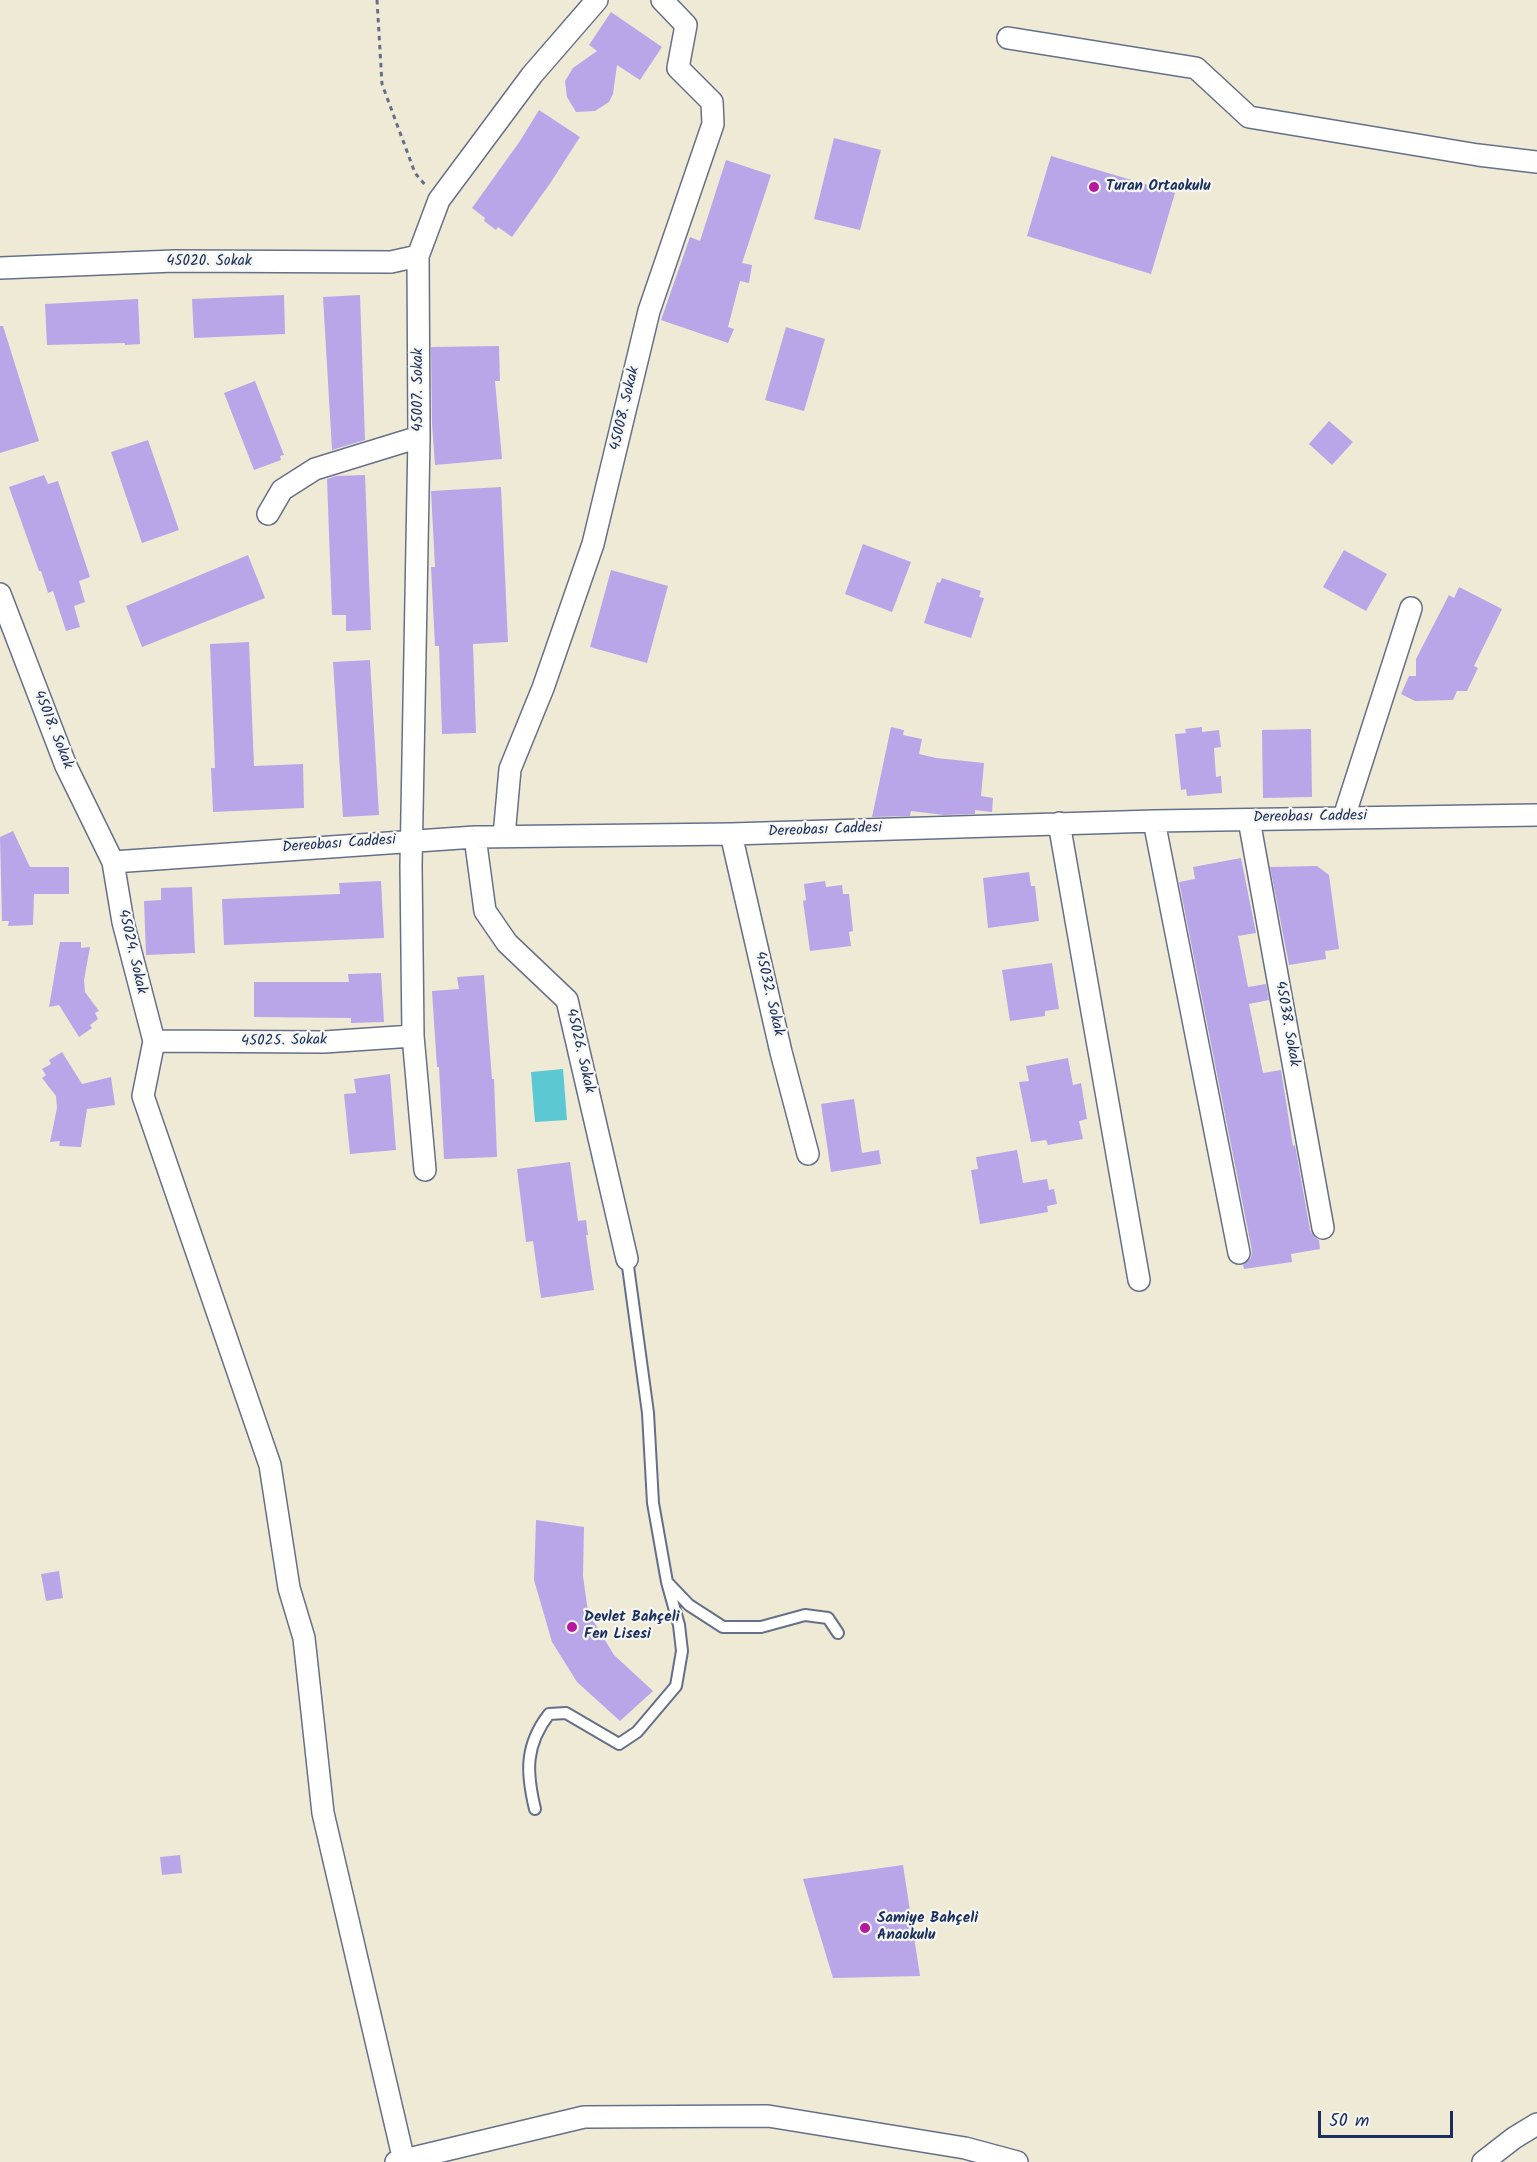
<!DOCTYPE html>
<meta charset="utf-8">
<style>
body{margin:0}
#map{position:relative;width:1537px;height:2162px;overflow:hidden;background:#efead5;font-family:Kalam,sans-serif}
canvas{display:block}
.scale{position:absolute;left:1318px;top:2111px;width:135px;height:27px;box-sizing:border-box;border:3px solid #1b2f5e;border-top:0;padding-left:8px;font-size:18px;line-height:21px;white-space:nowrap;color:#1b2f5e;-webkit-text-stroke:4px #f6f6f2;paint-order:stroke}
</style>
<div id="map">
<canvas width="1537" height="2162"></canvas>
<div class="scale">50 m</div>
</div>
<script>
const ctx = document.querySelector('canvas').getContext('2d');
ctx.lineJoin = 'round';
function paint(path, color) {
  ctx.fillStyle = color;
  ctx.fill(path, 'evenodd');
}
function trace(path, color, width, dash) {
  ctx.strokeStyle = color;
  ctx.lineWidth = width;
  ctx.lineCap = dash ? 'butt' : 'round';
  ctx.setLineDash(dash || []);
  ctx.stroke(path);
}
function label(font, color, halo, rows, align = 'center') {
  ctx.font = font + ' Kalam,sans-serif';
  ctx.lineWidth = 4.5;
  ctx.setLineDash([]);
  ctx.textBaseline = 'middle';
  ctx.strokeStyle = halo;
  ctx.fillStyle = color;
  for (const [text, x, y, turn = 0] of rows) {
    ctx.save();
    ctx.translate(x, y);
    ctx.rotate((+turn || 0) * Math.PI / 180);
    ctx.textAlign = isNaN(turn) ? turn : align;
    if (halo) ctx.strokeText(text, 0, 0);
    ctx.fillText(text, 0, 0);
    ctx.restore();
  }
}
paint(new Path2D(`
 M563,1069L567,1120L535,1122L531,1072Z`), '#5bc8d3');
paint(new Path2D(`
 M611,12L662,47L640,80L617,65L613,94L609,102L595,111L576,112L567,97L565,81L573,68L597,51L589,45Z
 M539,110L580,137L551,182L512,237L498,227L496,230L484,221L485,218L472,208L520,141Z
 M834,138L881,150L860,230L814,219Z
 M1051,156L1175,193L1151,274L1027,236Z
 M726,160L771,175L742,263L752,265L749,283L740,281L728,327L734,329L728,343L661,320L690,237L700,241Z
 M284,295L285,334L194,338L192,299Z
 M360,295L365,440L332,450L323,297Z
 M138,299L140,344L125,345V343L47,345L45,304Z
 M0,326H3L39,441L0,453Z
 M786,327L825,339L804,411L765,400Z
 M499,346L500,381H495L502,459L435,465L432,424L431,347Z
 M255,381L284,455L280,456L281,460L254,470L224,393Z
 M1329,421L1353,442L1332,465L1309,444Z
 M148,440L179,530L142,543L111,452Z
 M44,475L48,484L58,481L90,577L79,581L85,602L74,606L80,627L66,631L53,591L48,593L41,571H39L9,487Z
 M365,475L371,630L346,631V615H332L327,479L336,476Z
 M501,487L508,642L473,644L476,733L442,734L439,646H435L431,567H435L431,491Z
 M863,544L911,562L892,612L845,594Z
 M1344,550L1387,574L1366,611L1323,587Z
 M248,555L265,598L142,647L126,606Z
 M611,570L668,586L647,663L590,647Z
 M942,578L981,591L979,597L984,598L971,638L924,623L937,582L940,583Z
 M1459,587L1502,609L1474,666L1478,668L1467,691H1457L1453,700L1415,701L1401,694L1409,676H1416V659L1449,595L1454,598Z
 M249,642L254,766L303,764L304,808L213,812L211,768H215L210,644Z
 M370,660L379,815L343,817L333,662Z
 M891,727L904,730L903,735L922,739L919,754L936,758L984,763L981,796L993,798L992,812L975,810V814L944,815L911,811L910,816L872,817Z
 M1202,727V732L1219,730L1221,747L1214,748L1216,777L1221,776L1222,793L1187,796L1186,789L1181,790L1175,734L1186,733L1185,729Z
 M1311,729L1312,797L1263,798L1262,730Z
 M13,831L30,867H69V894H34L33,925L8,926L9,921H2L0,837Z
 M1241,858L1256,933L1238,936L1248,987L1266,984L1269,1000L1249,1004L1263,1073L1281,1070L1293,1146L1295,1145L1310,1230L1314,1237L1319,1240L1320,1249L1291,1254L1292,1262L1244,1269L1243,1265L1251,1258L1252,1251L1179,882L1195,879L1193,867Z
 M1317,866L1329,875L1339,949L1325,951L1326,959L1289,965L1270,867Z
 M1029,872L1031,886H1035L1039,921L988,928L983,878Z
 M381,881L384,938L224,945L222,899L340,894L339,883Z
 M825,881L826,887L842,885L843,894H849L853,931L849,932L851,946L810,951L803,901L806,900L804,884Z
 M192,887L195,953L146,955L144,901L161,900V888Z
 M60,942H81V948L90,947L84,980L85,992L99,1011L95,1013L98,1019L90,1025L92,1028L79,1037L59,1005L49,1007Z
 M1052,963L1059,1009L1045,1011V1016L1010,1021L1002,970Z
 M381,973L384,1022L351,1023V1018L254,1017V982H349L348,974Z
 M484,975L492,1079H494L497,1157L444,1159L439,1067H437L432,991L459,989L457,977Z
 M62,1052L82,1084L111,1077L115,1105L87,1109L81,1147L59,1146L60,1141L50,1142L57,1108L56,1096L42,1078L46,1075L42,1069L51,1064L49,1060Z
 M1068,1058L1073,1085L1081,1083L1087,1119L1079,1121L1083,1139L1048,1145L1046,1140L1031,1142L1019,1082L1029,1081L1026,1066Z
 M390,1074L396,1150L350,1154L344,1094L356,1093L354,1079Z
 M854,1099L862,1153L879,1150L881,1164L831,1172L821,1104Z
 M1017,1150L1023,1183L1047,1179L1049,1190L1054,1189L1057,1204L1047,1206L1048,1212L980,1224L971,1170L978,1169L976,1157Z
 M570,1162L578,1221L586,1220L588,1235H586L594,1290L541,1298L533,1241L526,1242L517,1169Z
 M536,1520L584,1527L583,1576L588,1612L614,1655L653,1691L620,1721L577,1682L552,1642L534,1580Z
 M59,1571L63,1598L46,1601L41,1574Z
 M180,1855L182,1873L162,1875L160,1857Z
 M903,1865L920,1976L833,1978L803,1879Z`), '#b8a6e9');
const service = new Path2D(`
 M669,1584L689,1605L723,1627H761L805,1615L828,1618L838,1633
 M535,1809C526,1772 525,1745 549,1714L566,1713L619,1744L637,1732L676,1686L682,1651L679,1625L667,1582L653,1503L648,1413L627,1259`);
const minor = new Path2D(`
 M1008,38L1196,68L1249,117L1478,155L1537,162
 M0,268L174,261L391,262L418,256
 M268,514L282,490L315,469L419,437
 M0,594L66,766L113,862L123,922L154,1041L143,1096L270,1465L289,1588L304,1638L323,1813L404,2161
 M1344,817L1411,608
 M1249,820L1323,1228
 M1154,821L1239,1253
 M1059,823L1139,1280
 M731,834L781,1052L808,1154
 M504,836L510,769L543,688L593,544L649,311L713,124L712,102L678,68L686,25L662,0
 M475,837L485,911L507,943L567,1000L627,1259
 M113,862L475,837L731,834L1154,821L1537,815
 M154,1041L324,1042L413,1036
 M425,1170L413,1036L411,866L419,437L418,256L439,200L532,75L597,0
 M396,2162L584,2117L768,2116L965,2148L1017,2162
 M1483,2162L1514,2138L1537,2124`);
trace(service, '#657088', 14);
trace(minor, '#657088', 24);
trace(new Path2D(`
 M377,0L382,84L415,173L426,186`), '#657088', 3, [4.5, 4.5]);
trace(service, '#fff', 10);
trace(minor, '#fff', 21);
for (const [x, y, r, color] of [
 [1094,187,6,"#b5179e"],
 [572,1627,6,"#b5179e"],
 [865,1928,6,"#b5179e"]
]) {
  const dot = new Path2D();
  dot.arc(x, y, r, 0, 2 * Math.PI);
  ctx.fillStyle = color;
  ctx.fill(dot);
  trace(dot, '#f6f6f2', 2);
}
label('bold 15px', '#1b2f5e', '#f6f6f2', [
 ["Turan Ortaokulu",1106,187],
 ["Devlet Bahçeli",584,1618],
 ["Fen Lisesi",584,1635],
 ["Samiye Bahçeli",877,1919],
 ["Anaokulu",877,1936]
], 'left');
label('15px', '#1b2f5e', '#f6f6f2', [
 ["45020. Sokak",209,262],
 ["45007. Sokak",419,390,-90],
 ["45008. Sokak",626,409,-77],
 ["45018. Sokak",52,730,68],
 ["Dereobası Caddesi",1310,818,-1],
 ["Dereobası Caddesi",825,831,-2],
 ["Dereobası Caddesi",339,845,-4],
 ["45024. Sokak",131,952,77],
 ["45032. Sokak",768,994,77],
 ["45038. Sokak",1286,1024,80],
 ["45025. Sokak",284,1042,-1],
 ["45026. Sokak",579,1051,77]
]);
</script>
